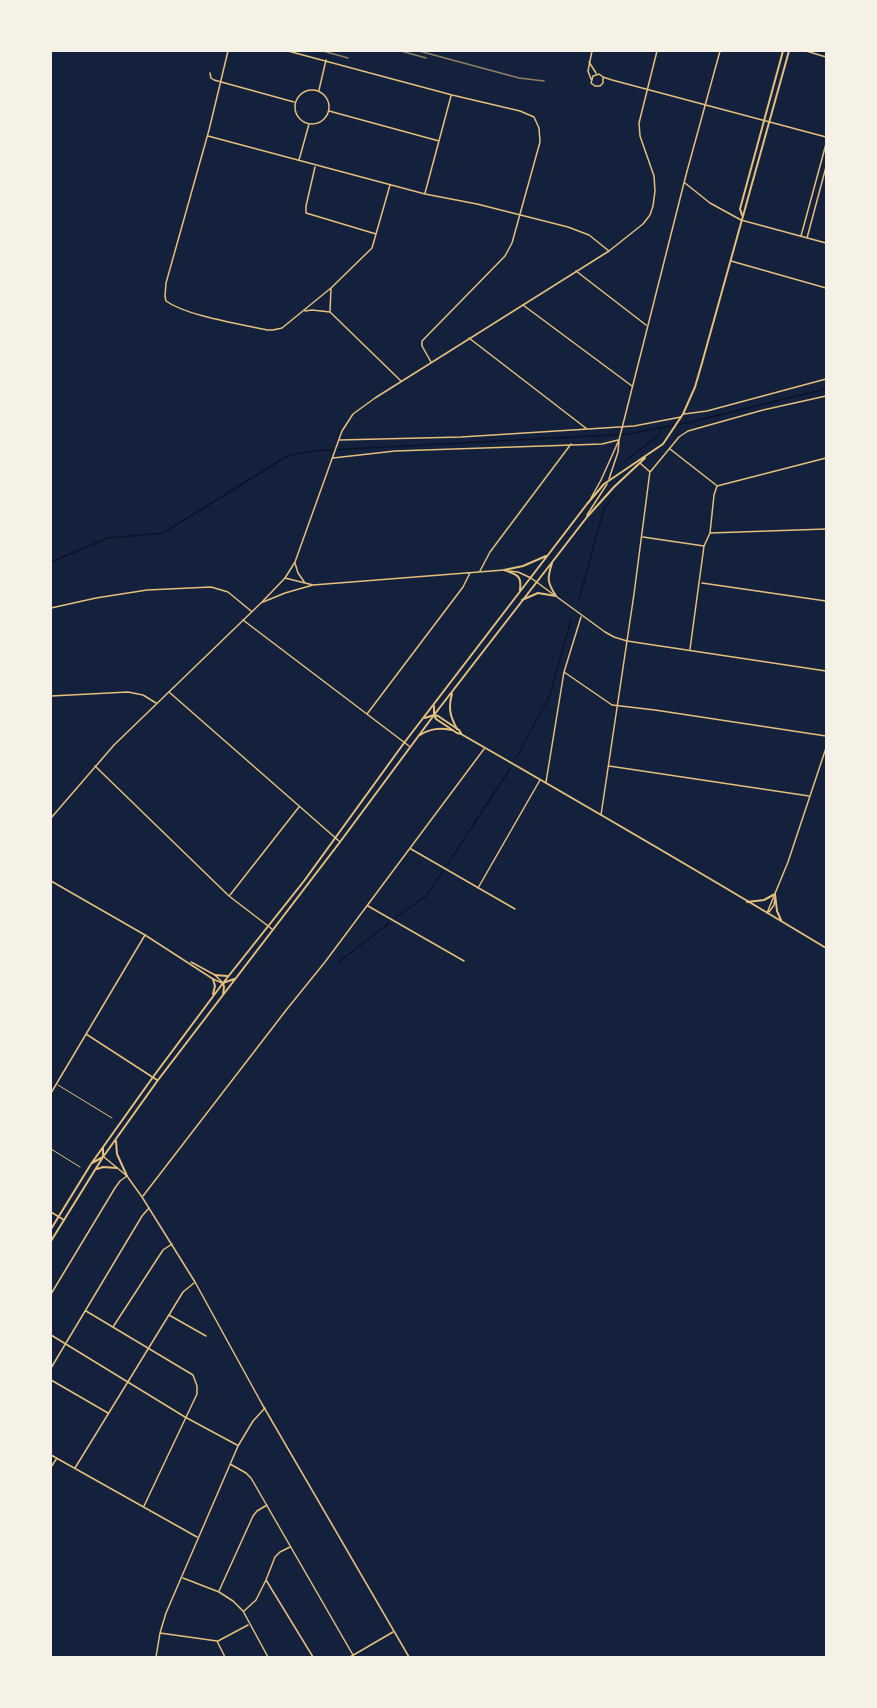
<!DOCTYPE html>
<style>
body{margin:0}
#map{position:relative;width:877px;height:1708px;overflow:hidden;background:#14213d;font-family:"Nunito Sans",sans-serif}
canvas{display:block}
.frame{position:absolute;inset:0;border:52px solid #f6f1e7;pointer-events:none}
</style>
<div id="map">
<canvas width="877" height="1708"></canvas>
<div class="frame"></div>
</div>
<script>
const ctx = document.querySelector('canvas').getContext('2d');
ctx.lineJoin = 'round';
function trace(path, color, width, dash) {
  ctx.strokeStyle = color;
  ctx.lineWidth = width;
  ctx.lineCap = dash ? 'butt' : 'round';
  ctx.setLineDash(dash || []);
  ctx.stroke(path);
}
trace(new Path2D(`
 M624,462L659,435L661,429
 M51,562L108,538L163,533L289,455L313,451L628,434L686,423L826,389
 M579,599L604,509L614,495
 M516,758L550,695L571,620
 M447,865L510,769
 M395,918L426,896L443,871
 M339,962L389,923`), '#0b132b', 1.5);
trace(new Path2D(`
 M58,1085L112,1118
 M51,1149L80,1167`), '#e5c07b', 1);
trace(new Path2D(`
 M228,51L209,130L166,283L165,296L166,301C187,316 240,324 267,330H273L282,328L331,288L372,248L390,185
 M288,51L452,95L520,111L534,117L539,128L540,142L512,243L505,256L422,341V346L431,362
 M589,62L596,73
 M210,73L211,78L214,80L294,102
 M603,77V83L600,86H595L591,83L593,76L599,74L603,77L612,80L826,137
 M591,79L588,71L592,51
 M295 107a17 17 0 1 1 34 0a17 17 0 1 1-34 0Z
 M319,90L326,60
 M329,111L439,141
 M208,136L425,194L477,204L568,227L589,235L609,251
 M299,160L309,124
 M315,167L306,206V213L376,234
 M685,183L710,203L741,220L826,243
 M425,193L451,96
 M801,236L826,144
 M807,238L826,167
 M731,261L826,288
 M576,271L646,325
 M523,305L632,386
 M305,311L312,310L330,312L401,381
 M330,311L331,289
 M469,338L587,429
 M684,414L707,411L826,379
 M339,440L461,437L588,429L634,426L681,417
 M670,449L716,485
 M333,458L395,451L602,444L618,440
 M640,463L649,471
 M651,471L679,437L688,431L763,410L826,396
 M609,479L618,452L619,441
 M591,498L601,480L619,440L686,175L720,51
 M587,515L607,484
 M710,533L826,529
 M643,537L704,546
 M295,563L298,573L305,583
 M480,571L490,552L571,444
 M509,571L518,572L531,578L605,632L614,637L627,641L826,671
 M285,578L313,585
 M702,583L826,601
 M263,602L285,593L313,585L504,570
 M51,608L96,598L147,590L211,587L228,592L251,611
 M243,620L409,746
 M690,649L704,546L710,533L714,495L717,486L826,458
 M564,672L612,705L655,710L826,736
 M169,692L339,841
 M51,696L128,692L143,695L156,703
 M367,714L463,587L470,573
 M95,766L229,896L272,929
 M609,766L809,796
 M546,782L564,672L581,617
 M601,815L634,594L650,471
 M411,849L515,909
 M478,888L540,780
 M230,895L299,807
 M368,906L464,961
 M86,1034L157,1080
 M51,1093L145,935
 M143,1196L287,1009L325,962L484,749
 M51,1212L64,1220
 M51,1294L115,1188L120,1181L127,1176
 M86,1311L193,1375L197,1386V1394L144,1506
 M169,1315L206,1336
 M113,1327L163,1250L172,1244
 M51,1335L185,1417L237,1445
 M51,1368L142,1216L149,1208
 M51,1380L108,1413
 M51,1455L197,1537
 M230,1464L246,1473L251,1478L353,1655
 M51,1467L57,1458
 M75,1468L183,1292L194,1283
 M183,1578L219,1592L233,1601L243,1611L268,1657
 M266,1580L313,1657
 M219,1591L253,1516L257,1511L267,1505
 M244,1611L256,1600L266,1580L275,1557L280,1552L290,1547
 M160,1633L217,1641L225,1657
 M218,1641L248,1625
 M156,1657L160,1633L166,1613L238,1446L253,1421L265,1408
 M350,1657L393,1632`), '#e5c07b', 1.5);
trace(new Path2D(`
 M806,51L826,57
 M51,818L114,745L262,602L285,578L295,562L342,431L353,414L375,398L609,251L643,224L650,215L653,206L655,191L654,176L640,136L639,123L657,51
 M51,881L145,935L213,979L222,983
 M769,912L774,905L775,898
 M767,913L788,862L826,748
 M191,962L215,975L222,982
 M104,1157L127,1176L142,1197L195,1282L262,1404L409,1657`), '#e5c07b', 1.5);
trace(new Path2D(`
 M434,715L436,719L457,733L461,734C583,804 705,875 826,948
 M434,715L438,716L459,730L461,733
 M747,902L764,900L775,894L777,911L781,920`), '#e5c07b', 2);
trace(new Path2D(`
 M742,215L740,209L783,51
 M552,563C547,579 547,582 556,596
 M504,570L523,566L546,556
 M504,570C517,575 522,575 520,590
 M522,600L538,593L556,596
 M452,694C448,708 450,716 457,729
 M425,718L434,715V706
 M420,735C431,728 440,728 452,730
 M215,975L227,976
 M213,979L215,986L213,994
 M223,983L234,979
 M223,983L224,987L223,995
 M116,1141L117,1154L127,1176
 M92,1163L103,1157V1148
 M97,1169L103,1167L117,1168
 M51,1229L91,1164L153,1077L223,983L304,881L404,743L587,504L604,484L663,444L683,414L695,387L702,363L789,51
 M51,1241L103,1157L158,1080L340,842L434,715L587,517L614,487L645,458`), '#e5c07b', 2);
trace(new Path2D(`
 M323,51L348,58
 M401,51L426,58
 M419,51L519,78L544,81`), '#918062', 1.5);
</script>
